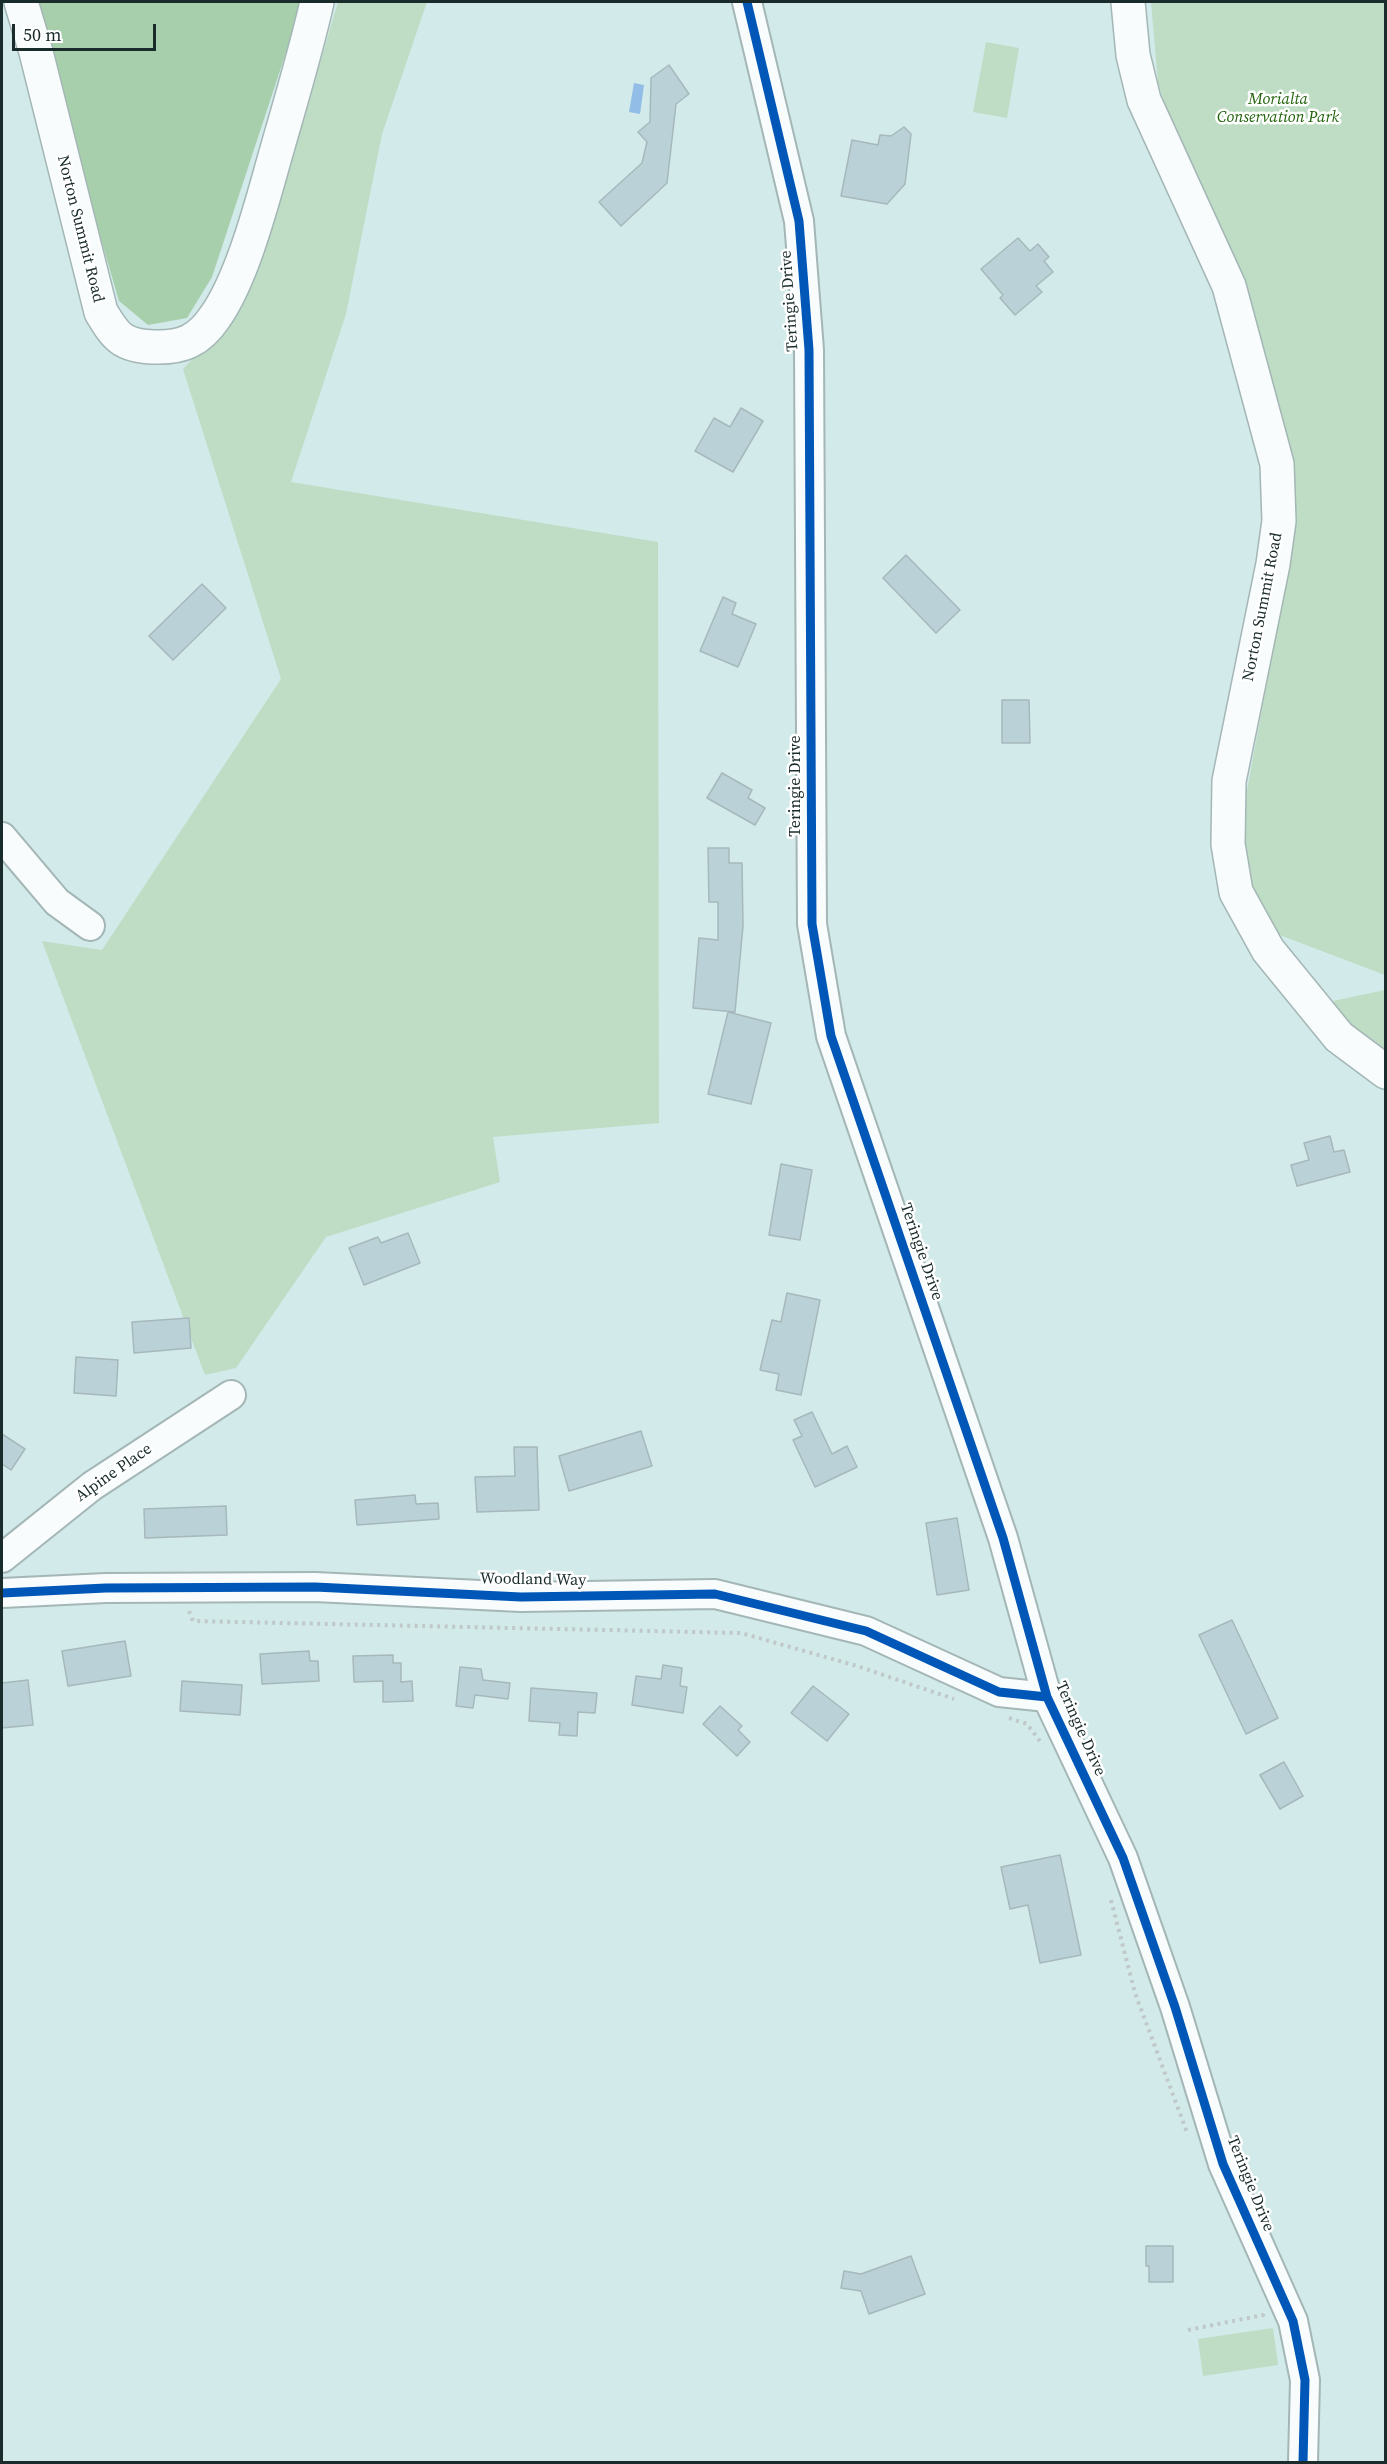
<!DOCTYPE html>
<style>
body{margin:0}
#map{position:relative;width:1387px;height:2464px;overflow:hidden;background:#d2eaea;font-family:"Source Serif 4",serif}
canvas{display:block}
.frame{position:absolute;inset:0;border:3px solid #1a2b2b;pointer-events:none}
.scale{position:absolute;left:12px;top:24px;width:144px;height:27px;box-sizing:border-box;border:3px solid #1a2b2b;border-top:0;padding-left:8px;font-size:18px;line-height:21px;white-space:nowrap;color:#1a2b2b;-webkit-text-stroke:4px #fff;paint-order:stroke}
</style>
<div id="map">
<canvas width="1387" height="2464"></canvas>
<div class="frame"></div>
<div class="scale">50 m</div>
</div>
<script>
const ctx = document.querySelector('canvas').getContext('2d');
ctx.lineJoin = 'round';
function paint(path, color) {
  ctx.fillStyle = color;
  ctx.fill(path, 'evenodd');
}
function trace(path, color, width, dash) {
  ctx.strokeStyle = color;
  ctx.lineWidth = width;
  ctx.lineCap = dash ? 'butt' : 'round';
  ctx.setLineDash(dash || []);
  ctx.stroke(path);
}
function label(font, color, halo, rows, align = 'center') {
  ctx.font = font + ' "Source Serif 4",serif';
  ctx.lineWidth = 5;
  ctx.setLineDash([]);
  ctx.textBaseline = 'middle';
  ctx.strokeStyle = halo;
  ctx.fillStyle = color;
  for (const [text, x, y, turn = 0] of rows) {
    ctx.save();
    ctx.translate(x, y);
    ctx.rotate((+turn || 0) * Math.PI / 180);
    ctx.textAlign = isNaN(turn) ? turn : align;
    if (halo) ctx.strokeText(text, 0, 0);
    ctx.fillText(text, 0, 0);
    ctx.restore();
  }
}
paint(new Path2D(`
 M338,2H427L382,134L346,314L291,482L658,542L659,1123L493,1137L500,1182L326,1237L236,1368L205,1375L42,941L102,950L281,679L183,369L239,311L309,100Z
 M1151,2H1385V975L1269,931L1231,877L1297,520L1267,358L1203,220L1158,83Z
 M986,42L1019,48L1007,118L973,112Z
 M1385,990V1059L1319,1004Z
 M1273,2328L1278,2365L1203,2376L1198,2339Z`), '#beddc4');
paint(new Path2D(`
 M32,2H300L294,28L212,277L187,318L148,325L119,301Z`), '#a8cfac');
paint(new Path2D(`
 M634,83L644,85L640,114L629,112Z`), '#91bde6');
const building = new Path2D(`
 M669,65L689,94L676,104L667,183L621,226L599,202L642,163L647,142L638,132L650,122L651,78Z
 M904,127L911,134L905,184L887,204L841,196L852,140L878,145L880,135L891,136Z
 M1018,238L1030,251L1038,244L1049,257L1044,261L1053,272L1036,286L1042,292L1015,315L1000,298L1003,295L981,269Z
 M741,408L763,421L733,472L695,451L714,418L730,427Z
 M906,555L960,610L936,633L883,578Z
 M202,584L226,608L173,660L149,636Z
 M723,597L736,603L732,614L756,624L738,667L700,651Z
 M1002,700H1029L1030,743H1002Z
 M722,773L752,790L748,798L765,808L755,825L707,798Z
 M708,848H729V863H742L743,926L735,1012L693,1008L699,938L718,940V902H709Z
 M728,1012L771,1023L751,1104L708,1094Z
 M1330,1136L1334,1152L1344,1150L1350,1172L1297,1186L1291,1165L1309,1160L1304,1143Z
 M781,1164L812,1170L800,1240L769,1235Z
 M408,1233L420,1263L364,1285L349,1248L378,1237L381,1243Z
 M787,1293L820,1300L801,1395L776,1390L779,1374L760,1370L772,1320L781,1322Z
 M189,1318L191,1348L134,1353L132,1322Z
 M76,1357L118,1360L116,1396L74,1393Z
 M812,1412L832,1454L847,1446L857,1467L815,1487L793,1440L802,1436L794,1420Z
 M641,1431L652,1466L569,1491L559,1456Z
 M2,1434L25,1449L11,1470L2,1464Z
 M514,1447H537L539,1510L477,1512L475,1477L515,1476Z
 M415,1495L416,1504L438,1503L439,1519L357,1525L355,1500Z
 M226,1506L227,1535L145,1538L144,1509Z
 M957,1518L969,1590L937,1595L926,1523Z
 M1232,1620L1278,1718L1246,1734L1199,1635Z
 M125,1641L131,1676L68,1686L62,1651Z
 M309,1651L310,1661H318L319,1681L262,1684L260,1654Z
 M393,1655V1663H401V1682L412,1681L413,1701L383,1702V1681L354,1682L353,1656Z
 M663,1665L682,1668L680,1686L687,1687L683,1713L632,1705L636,1676L661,1679Z
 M460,1667L481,1669L483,1680L510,1683L508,1699L475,1695L473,1708L456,1706Z
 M28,1680L33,1725L2,1728V1683Z
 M182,1681L242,1685L240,1715L180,1711Z
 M813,1686L849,1714L827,1741L791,1713Z
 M531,1688L597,1693L595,1713L578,1712L577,1736L559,1735L560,1723L529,1721Z
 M720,1706L742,1726L738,1730L750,1742L737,1756L703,1724Z
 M1284,1762L1303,1796L1280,1809L1260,1775Z
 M1060,1855L1081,1955L1040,1963L1028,1905L1010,1909L1001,1867Z
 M1146,2246H1173V2282H1149V2266H1146Z
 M911,2256L925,2294L869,2314L861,2291L841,2288L844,2271L861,2274Z`);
paint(building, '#bad2d7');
trace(building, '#a6b8bb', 1.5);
const minor = new Path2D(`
 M747,2L799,221L809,350L812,924L831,1036L1003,1538L1047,1697L1123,1858L1175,2007L1223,2164L1293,2321L1305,2380L1303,2462
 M2,837L57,902L90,926
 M2,1558L92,1486L231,1395
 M2,1593L106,1588L315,1587L521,1597L715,1594L866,1631L999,1692L1047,1697`);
const major = new Path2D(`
 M21,2L36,52L101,312C116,337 122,346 154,347C182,348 199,341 215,317C242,279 261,206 274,160C289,107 305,55 317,2
 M1128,2L1133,55L1144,100L1229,286L1277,464L1279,521L1273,564L1229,781L1228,844L1236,892L1268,950L1339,1037L1386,1072`);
trace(minor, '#a4b6b6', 32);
trace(major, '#a4b6b6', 36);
trace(new Path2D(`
 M189,1611L193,1621L741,1633L857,1666L954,1699
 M1009,1718L1027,1724L1040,1741
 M1111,1900L1135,1993L1188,2135
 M1188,2330L1263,2315L1265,2311`), '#c0c8c8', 4, [3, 4.5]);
trace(minor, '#f8fcfc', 28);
trace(major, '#f8fcfc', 33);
trace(new Path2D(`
 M747,2L799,221L809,350L812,924L831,1036L1003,1538L1047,1697L1123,1858L1175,2007L1223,2164L1293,2321L1305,2380L1303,2462
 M2,1593L106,1588L315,1587L521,1597L715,1594L866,1631L999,1692L1047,1697`), '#0057b8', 9);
label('italic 16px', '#21630b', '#fff', [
 ["Morialta",1278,100],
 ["Conservation Park",1278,118]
]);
label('16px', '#1a2b2b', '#fff', [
 ["Norton Summit Road",80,229,76],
 ["Teringie Drive",790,301,-94],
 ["Norton Summit Road",1263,607,-79],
 ["Teringie Drive",796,786,-90],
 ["Teringie Drive",921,1252,71],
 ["Alpine Place",114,1473,-35],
 ["Woodland Way",533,1580,1],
 ["Teringie Drive",1080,1729,66],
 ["Teringie Drive",1250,2184,68]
]);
</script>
